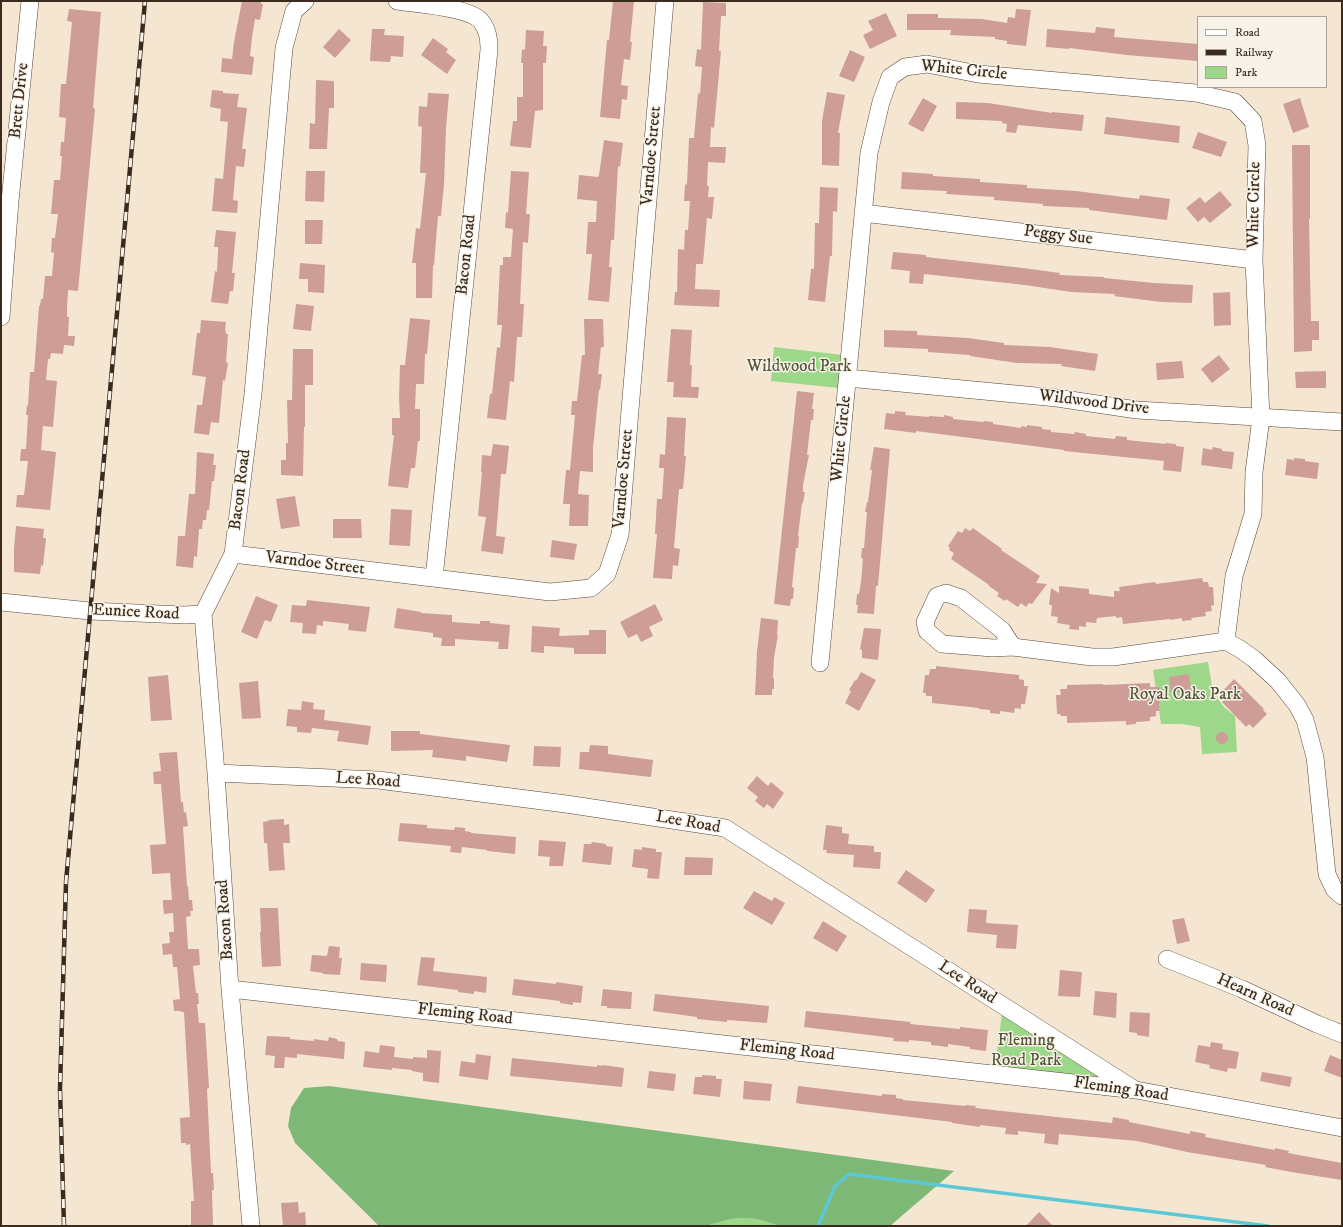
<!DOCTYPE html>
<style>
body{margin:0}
#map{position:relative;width:1343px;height:1227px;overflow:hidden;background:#f5e6d1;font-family:"IM FELL DW Pica",serif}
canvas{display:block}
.frame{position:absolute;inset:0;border:2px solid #3b2a1e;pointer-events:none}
.legend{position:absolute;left:1197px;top:16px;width:130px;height:72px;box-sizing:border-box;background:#f7f3e8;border:1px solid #aca397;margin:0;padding:5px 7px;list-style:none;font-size:12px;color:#3b2a1e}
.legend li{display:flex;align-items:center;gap:8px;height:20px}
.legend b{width:20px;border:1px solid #aca397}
</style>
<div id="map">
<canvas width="1343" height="1227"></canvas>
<div class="frame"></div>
<ul class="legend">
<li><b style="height:5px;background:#fff"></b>Road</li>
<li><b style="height:5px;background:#3b2a1e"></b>Railway</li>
<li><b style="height:11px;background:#9dd78a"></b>Park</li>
</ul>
</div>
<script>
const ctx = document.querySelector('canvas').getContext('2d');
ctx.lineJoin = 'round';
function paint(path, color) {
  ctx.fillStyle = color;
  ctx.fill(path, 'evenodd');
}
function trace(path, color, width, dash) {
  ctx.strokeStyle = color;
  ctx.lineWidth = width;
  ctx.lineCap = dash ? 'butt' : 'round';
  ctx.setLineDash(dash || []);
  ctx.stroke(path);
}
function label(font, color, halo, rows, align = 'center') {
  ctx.font = font + ' "IM FELL DW Pica",serif';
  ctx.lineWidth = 3;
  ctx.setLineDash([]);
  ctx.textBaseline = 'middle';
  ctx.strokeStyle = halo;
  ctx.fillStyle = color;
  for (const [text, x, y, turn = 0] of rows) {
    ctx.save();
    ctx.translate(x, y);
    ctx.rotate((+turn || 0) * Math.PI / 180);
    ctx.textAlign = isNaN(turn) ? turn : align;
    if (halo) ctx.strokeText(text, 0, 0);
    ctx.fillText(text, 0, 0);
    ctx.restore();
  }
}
paint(new Path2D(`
 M774,347L843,355L839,388L771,381Z
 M1208,662L1213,692L1224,707L1235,716L1237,752L1202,754L1200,727L1182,724H1161L1153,670Z
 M1003,1006L1118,1080L994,1074Z
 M745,1217L765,1221L781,1226H706L729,1218Z`), '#9dd78a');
paint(new Path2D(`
 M329,1086L954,1171L890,1226H780C747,1215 739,1215 706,1226H379L295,1143L288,1126L291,1108L304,1088Z`), '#7eb876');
trace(new Path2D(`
 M818,1226L835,1186L849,1174L1268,1226`), '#5cc7d6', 3.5);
paint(new Path2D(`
 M242,1H261V4H263L260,20L255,19L252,37L250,56L254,57L252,75L221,72L222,58L232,59L234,42Z
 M613,1H634L630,42H632L630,60L624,59L621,85L628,86L627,100L622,99L620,119L600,117L607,40H609Z
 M703,2L726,3V16H721L719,51H721L714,128L711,127L710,147H726L725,163L708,162L707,186H709L708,197H714L712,219L707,218L703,264H696L695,289L720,290L719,307L674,305L675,292H677L678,249L684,250L685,230H688L690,201H684L685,184L687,185L689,138H694L698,93L700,94L702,67L695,66L697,49L701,50Z
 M69,9L101,12L93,108L95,109L78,291L68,290L67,308V317H69L68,336H75L74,346L64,345L63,354L51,353L50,359H48L46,380L57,381L53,427L43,426L41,450L56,452L50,510L16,507L17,495H24L28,461H20L21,449H26L28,415H26L27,405L28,406L30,372H34L39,306H40L41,299H43L45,276H52L54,253L51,252L52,238H55L58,214H51L54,180H60L62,156H60L61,142H64L66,118L59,117L61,84H66L72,22L67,21Z
 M1016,9L1031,10L1026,46L1007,44V41L995,39V37L950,35L951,30H907V14H938V18L982,19L1007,23L1008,17L1015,18Z
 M886,13L897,36L870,49L863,35L873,30L868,21Z
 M1096,27L1115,29L1114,37L1198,44V61L1127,55L1069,48V49L1046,47L1047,29L1095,33Z
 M339,29L351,40L335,58L323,47Z
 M372,29H385L384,35L404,36L403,57L391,56L390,62L370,61Z
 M526,30L544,31L543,46H547L546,63H543V110L535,111L531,148L510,146L513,121H517V97H523V63H521L522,49L525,50Z
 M433,38L448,49L446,52L456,60L447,74L421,55Z
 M850,50L865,57L854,82L839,76Z
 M316,80L334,81V108H329L327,149H309L310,123L315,124Z
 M212,90L223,91V93L239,94L237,107L247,108L242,149H246L244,167L236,166L233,200L238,201L237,213L212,211L215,178L223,179L228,122L220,121L221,109L210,107Z
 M827,92L845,95L838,133H840L839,166L822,165V121Z
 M428,93L449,94L446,128L444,185L441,216H438L434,265H433L432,298H416V263H412L416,228L420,229L426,173H420L422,127L418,126L419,106L427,107Z
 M923,98L937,106L923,132L908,124Z
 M1300,98L1309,127L1293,133L1283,104Z
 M956,102L988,103L1052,113V112L1084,115L1082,131L1018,125L1016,133L1006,132L1007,124L1002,123V121L956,119Z
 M1106,117L1180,126L1179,143L1104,134Z
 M1198,132L1227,142L1221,157L1192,148Z
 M604,140L623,143L620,167L618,166L614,240H611L609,267H612L609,302L588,300L592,254H586L588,222H596L597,201L577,199L579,175L598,177L599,175Z
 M1292,145H1310V219H1309L1311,321H1319V340H1312V351L1294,352Z
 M306,171H325L324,202L305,201Z
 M511,171L529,172L526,214H530L528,243L523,242L520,304H524L522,337H517L514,382L510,381L506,420L487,418L490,394H492L497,347L500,348L502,325H497L500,265H503V257H511L513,229L505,228L506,212L508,213Z
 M902,172L933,174V176L980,179V182L1027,185V188L1076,191L1139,199L1140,195L1170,199L1167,220L1089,210V208L1043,206V204L994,200V197L946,194L947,191L901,189Z
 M820,187L838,188L837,212L833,211L832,256H830L825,302L808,300L811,269H814L815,223H819Z
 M1220,191L1232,205L1210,223L1204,217L1198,222L1186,208L1200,197L1205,203Z
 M305,220H323L322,244H305Z
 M216,230L236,232L232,273H235L233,291H230L228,304L211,302L215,271L217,272L218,249V247H214Z
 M893,252L926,255V257L1023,268L1060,273L1059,275L1104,277V278L1154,283L1193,285L1192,303L1161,302L1114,296L1115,294L1071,292L1025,285L924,274L923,284L909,283L910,271L891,269Z
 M300,263L325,265L324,293L308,292V279H299Z
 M1230,292L1231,325L1214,326L1213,293Z
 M296,304L314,306L311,331L293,329Z
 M410,318L430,320L427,354H425L424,384H416L415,409H420V441H418L415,468H411L408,488L388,486L394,435H392V418H400L399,397L400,365H405Z
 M584,319H603L604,347H601L598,374H602L600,390L599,389L593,448V472L580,471L578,494L589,495L588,526H569L570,504H563L566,470H570L575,415H571L572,401H577L582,355H585Z
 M201,320L226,322L225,331H226V334H228L226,362L228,363L225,381L223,380L219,423L211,422L209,435L194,433L197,405H202L206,377L192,375L197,333H200Z
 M671,329L692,330L690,365H692L691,387H699L698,398L673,397L674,382H667Z
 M884,330L917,331V335L968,338L1004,343V345L1050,347L1098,354L1095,371L1061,366L1062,364L1017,363L970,356V355L928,352V349L884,347Z
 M293,349H313V385H305V427H304L303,476L281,475V460H286V443H288L287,400H292Z
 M1219,355L1230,369L1212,383L1201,369Z
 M1182,361L1184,378L1157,380L1156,363Z
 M1326,371V388H1296L1295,372Z
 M797,391L814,393L812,409H814L813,420H811L807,455H809L803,485V492H805L803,503H802L798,536H799L798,548H796L792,587L794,588L793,599H791L790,606L774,604Z
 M895,411L906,412L905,415L929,417V416L944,417V415L953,417V419L983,422L984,421L993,422V424L1021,428V426L1027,427V425L1042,427V429L1051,430V432L1074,434L1075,432L1086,434V436L1115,439L1116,436L1127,437V440L1165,444L1166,443L1176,444V446L1184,447L1181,472L1163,470L1164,461L1064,451V450L916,431V433L884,429L886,413L895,414Z
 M667,417L686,418L684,456H686L683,489H679L674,548L680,549L678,566L673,565L672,579L653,578L657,534H655L657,499H662L664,468H659L660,454L665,455Z
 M493,444L509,446L506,474H501L496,536L505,537L503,554L481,551L486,517L478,516L482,472H481L482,455L491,456Z
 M874,447L890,449L878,586H876L874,614L857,613L858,605H856L857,594H859L861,582L863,558H861L862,548H864L867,512H865L867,502H868L872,470H870Z
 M1213,447L1222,449V451L1234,452L1232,469L1201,465L1203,448L1212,450Z
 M197,452L214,454L213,465H216L214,481H212L209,510H207L206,520H203L202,529H199L197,557L194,556L193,568L176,566L178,536H185L189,494H195Z
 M1294,458L1305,459V461L1319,463L1317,479L1285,475L1287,459L1294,460Z
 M295,496L300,526L281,529L276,499Z
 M391,509L412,510L410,546L389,545Z
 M333,519H361L362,538H333Z
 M16,526L44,529L43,538H46L45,548L43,566L41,565L40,574L14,572V549Z
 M965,528L970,531L973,528L1002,549L1001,550L1040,576L1036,583L1047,584L1032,604L1029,603L1026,607L1021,603L1018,607L1006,599L1005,601L997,596L999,593L989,586V585L951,559L954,553L949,550L950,548L948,546L958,531L962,533Z
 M552,540L577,544L574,560L550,557Z
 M1202,578L1203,582H1208L1209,587H1213L1214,605L1211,606L1212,611L1205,612L1206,616L1191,618L1192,620L1182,621V618L1170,620V619L1123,624L1122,617L1116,618V616L1097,618L1096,623L1086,622V627L1079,626V630L1069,629L1070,625L1057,623L1058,617L1051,616L1052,605H1049L1051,588L1059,593V586L1089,589V594L1114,597V591H1120L1119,587L1155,582L1156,584Z
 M256,596L278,605L271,622L265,620L257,639L241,632Z
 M307,600L370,607L366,632L348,630L349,624L323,621V626L317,625L316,634L302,633L303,623L290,622L292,605L306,606Z
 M655,604L663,620L649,627L653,636L641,642L637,634L628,638L620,622Z
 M397,608L421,612V613L452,615V622L480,624V621H490V623L510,625L508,649H498L499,642L455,639V646H441L442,638L433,637V633L394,628Z
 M761,618L778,620L777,635H778L774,657L773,678H774V689H772V695H755L757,651Z
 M532,626L560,628L559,636L589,635V630H606V654H574V648L544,646V653L531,652Z
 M864,628L881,629L878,660L862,658V650L860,649Z
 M936,666L1019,675V679L1024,680V686H1028L1025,704H1021V709L1015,708L1014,713L1000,711V714L990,713V710L979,709V708L932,703V696H926V693H923L925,675H929L930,669H936Z
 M861,672L876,680L859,711L845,703L851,691L849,690L855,680L856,681Z
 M1189,674L1191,691L1171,693L1169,677Z
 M168,675L172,720L151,721L148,677Z
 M1234,679L1264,709L1263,710L1267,714L1253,728L1249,724L1246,727L1222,702L1225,699L1220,694Z
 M258,681L261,718L242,719L239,683Z
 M1150,683V687H1160L1159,711H1156V716L1150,717V721L1136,722V724L1126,725V721L1067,723V716H1061L1060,714H1057L1056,695H1061L1060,689H1067V685L1103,684V685Z
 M302,701L314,703L313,709L325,710L324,720L371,726L368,745L337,741L339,731L312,728L311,733L297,732V727L286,726L288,709L301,710Z
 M391,731H420V734L510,745L507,762L466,756V761L432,757L433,750L391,751Z
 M1216 738a6 6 0 1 1 12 0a6 6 0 1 1-12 0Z
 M590,745L608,746V754L653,760L651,777L579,769L580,752H589Z
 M534,746L561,747L560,767L533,766Z
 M177,752L181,802H183L184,813L186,812L188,826L183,827L187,886H188L189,900H192L193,911H190L191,916L186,917L188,949H199L200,965L193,966L196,993H198L199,1004H197L199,1023H205L209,1088L207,1089L211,1173H213L214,1190H212L213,1225L210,1226H191V1201H194L190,1144L186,1145V1143H181L180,1118L190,1117L184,1012H181V1011H174L173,1000L180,999L177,967H173L172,954L163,955L162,944L170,943L169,932H174L173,913L164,914L163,905V900H172L170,873L152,874V871L150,845L166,844L161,784H154L153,772L161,771L159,753Z
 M757,776L768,786L771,782L784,793L773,809L767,804L764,808L755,801L758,797L747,788Z
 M284,819V825L289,824L290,843H283L285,870L269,871L267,843H264L263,822L269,821L268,820Z
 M400,823L427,825V828L454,830L455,827L465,828V831L471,832V833L516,837L515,854L487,851V850L462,847L461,853L450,852L451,846L398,841Z
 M826,825L842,827V833L849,834L848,844L874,846V852H881L880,869L853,867L854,855L826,853L827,850H823Z
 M539,840L566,842L563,866H549L550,857L538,856Z
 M592,842L606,844V846L613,847L611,865L582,862L584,844H591Z
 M642,847L656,849V852H662L659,879L647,878L648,869L632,867L634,849L642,850Z
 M685,857L713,858L712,875H684Z
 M906,870L935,890L926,903L897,883Z
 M754,891L772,901L774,897L785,903L772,925L743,908Z
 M260,908H278L281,966L262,967L260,932H261Z
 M969,909L987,910L986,923L1018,925L1016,949L996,948L997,935L967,932Z
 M1184,918L1190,941L1177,944L1172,920Z
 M823,921L847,936L837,952L813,938Z
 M329,946L340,947L339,958H342L340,975L323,974V973L310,971L312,955L327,956Z
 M421,957L435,958L433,971L487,977L486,993L474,991V994L458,992V990L417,985Z
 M361,963L387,965L386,982L360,980Z
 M1060,970L1082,972L1080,997L1058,996Z
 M514,979L556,984V982L583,986L581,1003L573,1002V1005L560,1003V1001L512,995Z
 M603,989L632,992L631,1009L607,1008V1006H601Z
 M1095,991L1117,993L1116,1018L1093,1015Z
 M655,994L769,1006L767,1023L727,1020V1022L697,1019V1017L653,1011Z
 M806,1011L911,1022L910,1024L960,1029V1027L988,1030L986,1051L970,1049V1047L948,1044V1047L931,1045V1042L909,1040V1042L893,1041L894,1038L804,1027Z
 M1130,1012L1150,1013L1149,1037L1137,1035V1033L1129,1032Z
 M267,1036L290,1037V1039L314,1041V1039L328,1041L329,1037L337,1039L338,1041L345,1042L344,1059L297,1054V1058L285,1057L284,1068H274L275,1056L265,1055Z
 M1211,1042L1223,1044L1222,1049L1239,1052L1236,1069L1228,1068L1227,1072L1209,1068L1210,1065L1195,1062L1198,1045L1210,1047Z
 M380,1045L395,1047L394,1057L413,1059V1057L427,1058V1050L441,1051L439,1083L423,1081V1073L412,1071V1070L392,1068V1070L363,1067L365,1051L379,1053Z
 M476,1054L491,1056L488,1080L459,1076L461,1061L475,1063Z
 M1330,1055L1342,1060V1078L1324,1071Z
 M512,1058L597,1067V1065L603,1066V1065L624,1068L622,1087L510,1076Z
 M649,1071L676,1074L674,1091L647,1088Z
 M1262,1072L1292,1077L1290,1087L1260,1081Z
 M702,1075L716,1076V1079H722L720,1097L693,1094L695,1077H702Z
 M744,1081L772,1084L770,1101L743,1099Z
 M798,1086L882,1096V1094L896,1095V1098L903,1099V1100L966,1106V1105L976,1106L975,1108L1112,1123L1113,1117L1129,1120V1122L1190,1134V1131L1206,1134L1205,1137L1275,1150V1148L1289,1151L1288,1153L1342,1163V1180L1291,1172L1265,1167L1266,1165L1187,1152L1137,1141L1059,1134L1058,1145L1044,1143L1045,1134L1018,1131V1135L1005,1134L1006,1128L980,1125V1127L952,1123V1122L802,1104L796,1103Z
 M298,1202L299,1213L305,1212L306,1226H283L281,1203Z
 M1039,1212L1053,1226H1026Z`), '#ce9d97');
const minor = new Path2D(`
 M397,1C417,4 469,7 481,21C488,30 489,39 489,50L434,578
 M863,213L1254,260
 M1,317L10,201L30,1
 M848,378L1057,398L1137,410L1342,422
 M233,554L550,592L591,588L607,574L620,535L630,410L665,1
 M1,602L90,611L184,615L203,614
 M203,614L233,554L253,394L284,48L294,11L305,1
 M203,614L216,773L230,989L251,1226
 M1013,647L1002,630L961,598L946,593L937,596L925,622L927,631L942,644L993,648L1013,647L1092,657H1113L1226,641
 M820,663L869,153L881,102L890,77L905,67L927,64L978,74L1196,93L1235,102L1253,121L1257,145L1254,260L1261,418L1254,472L1253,514L1234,576L1226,641L1240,649L1254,659L1278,681L1297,705L1305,720L1315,757L1327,874L1334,889L1342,896
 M216,773L378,780L566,804L725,828L1132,1088
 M1167,959L1242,989L1317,1024L1342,1034
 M230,989L1136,1090L1342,1128`);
trace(minor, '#574639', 18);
trace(minor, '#fff', 17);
const rail = new Path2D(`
 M64,1226L60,1089L66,882L145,1`);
trace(rail, '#3b2a1e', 4.5);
trace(rail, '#f7f3e8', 3, [9]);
label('17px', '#3b2a1e', '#f7f3e8', [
 ["White Circle",964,71,6],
 ["Brett Drive",20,101,-84],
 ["Varndoe Street",652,156,-85],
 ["White Circle",1255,205,-89],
 ["Peggy Sue",1058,236,7],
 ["Bacon Road",467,255,-84],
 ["Wildwood Drive",1094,403,7],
 ["White Circle",842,439,-84],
 ["Varndoe Street",624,479,-85],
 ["Bacon Road",241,490,-83],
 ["Varndoe Street",315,564,7],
 ["Eunice Road",136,613,3],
 ["Lee Road",368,781,4],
 ["Lee Road",688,823,10],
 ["Bacon Road",226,920,-94],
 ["Lee Road",967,983,33],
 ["Hearn Road",1255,996,24],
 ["Fleming Road",465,1015,6],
 ["Fleming Road",787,1051,6],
 ["Fleming Road",1121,1090,8]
]);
label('17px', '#545539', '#f7f3e8', [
 ["Wildwood Park",799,367],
 ["Royal Oaks Park",1185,695],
 ["Fleming",1026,1041],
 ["Road Park",1026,1061]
]);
</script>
